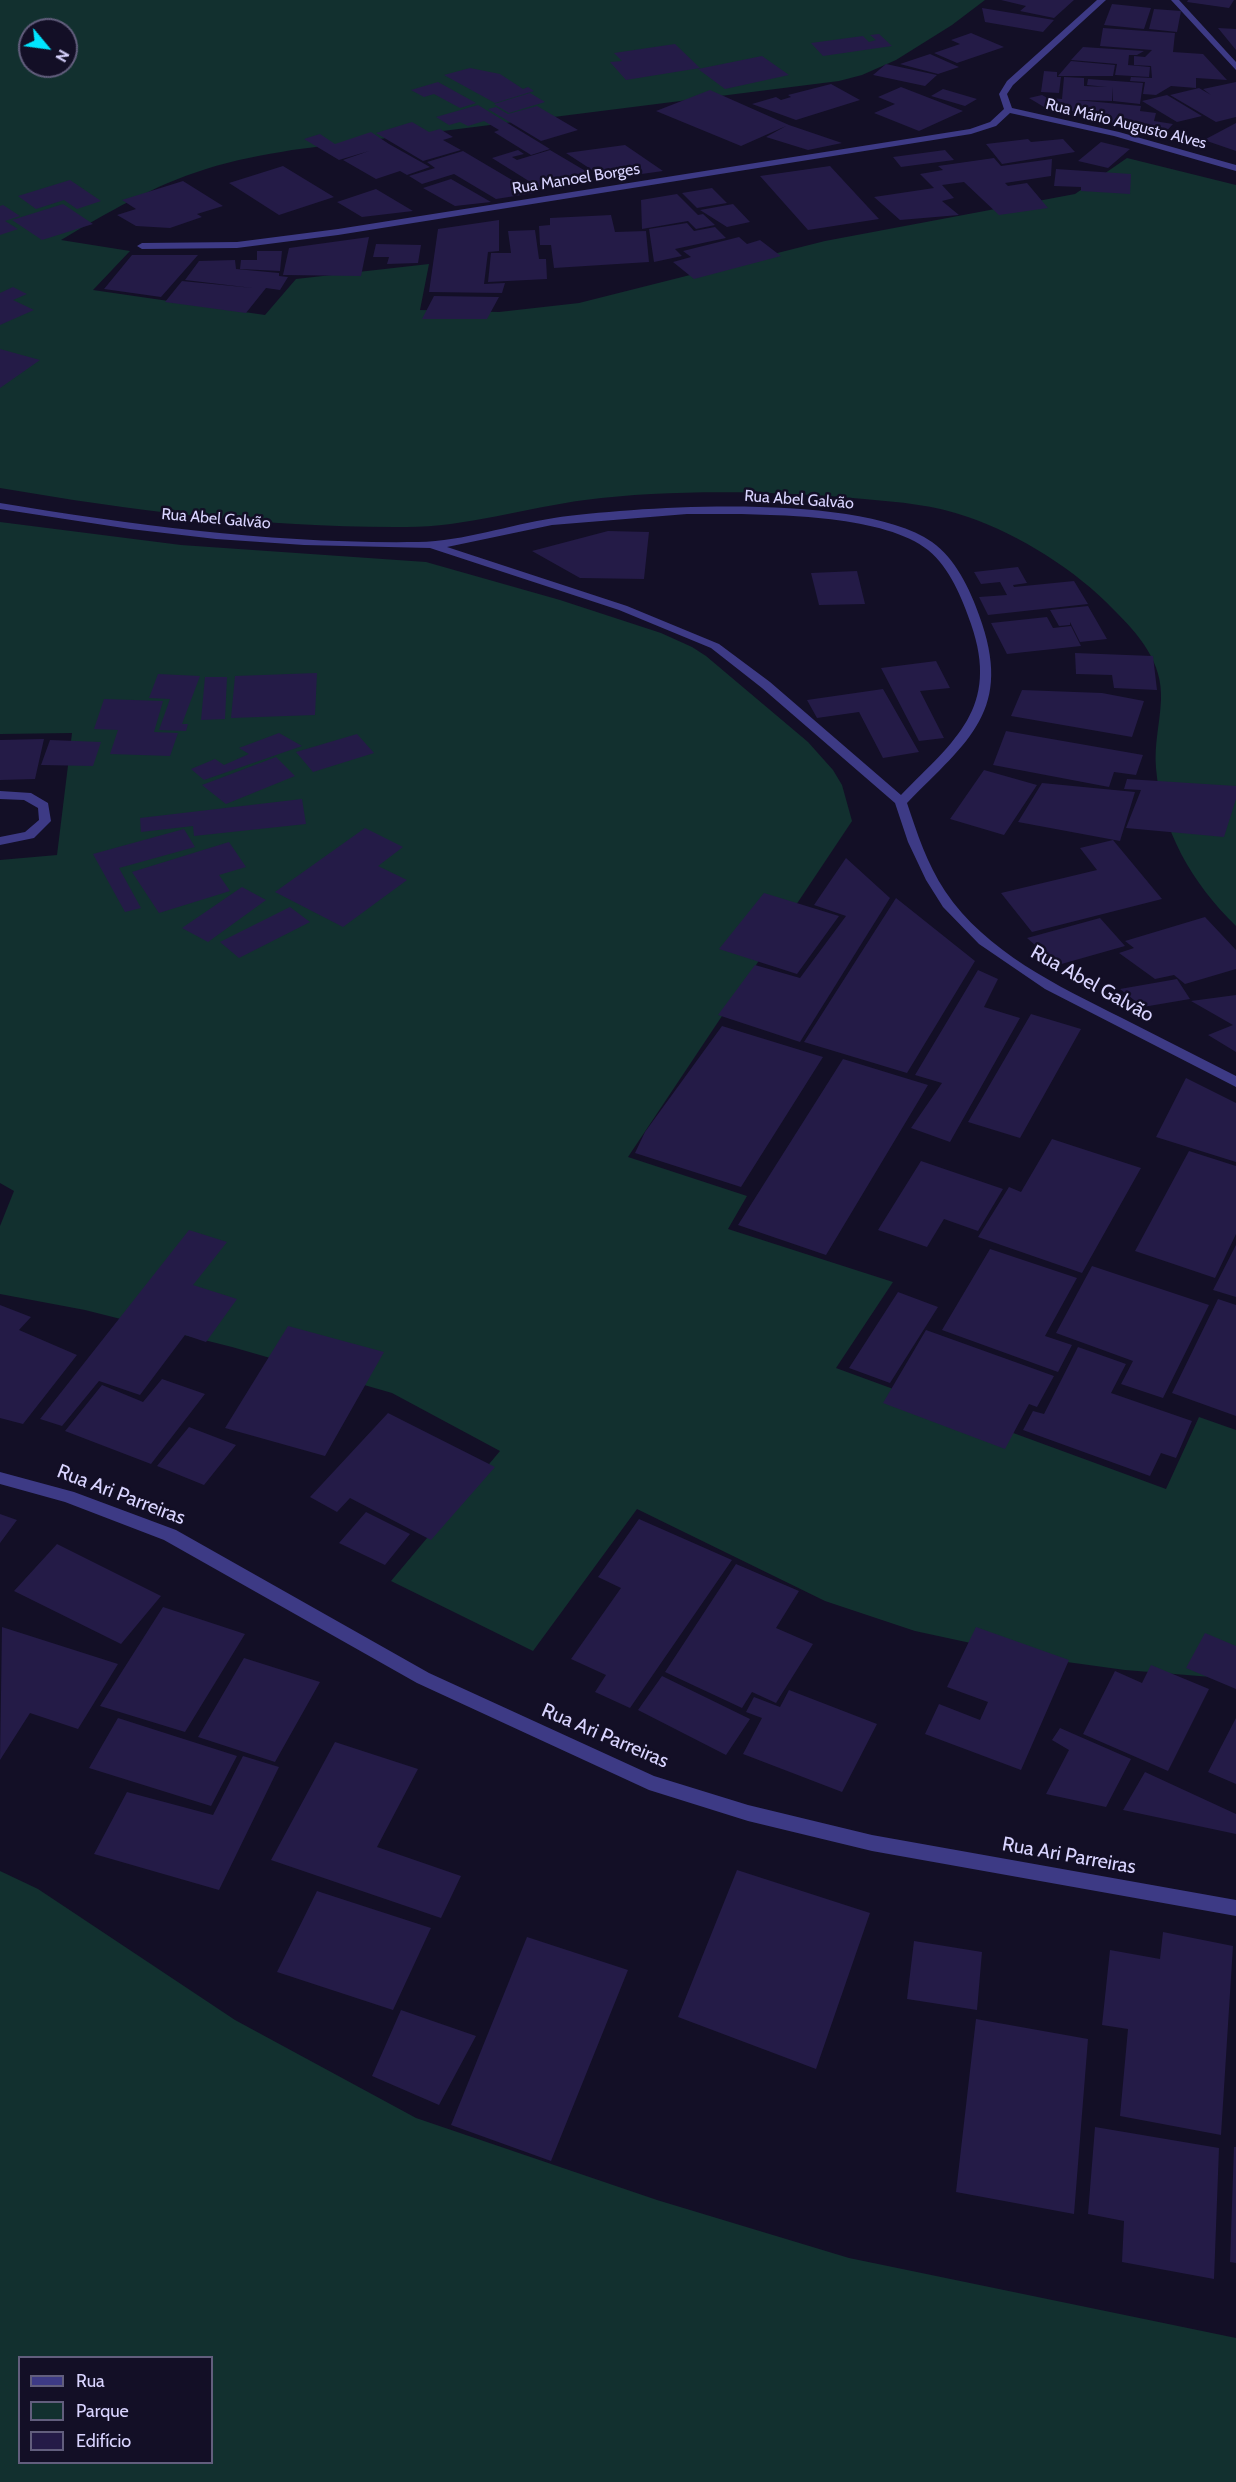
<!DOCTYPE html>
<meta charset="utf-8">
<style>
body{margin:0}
#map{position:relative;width:1236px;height:2482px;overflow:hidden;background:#130f26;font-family:Cabin,sans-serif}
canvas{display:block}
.legend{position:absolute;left:18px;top:2356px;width:195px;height:108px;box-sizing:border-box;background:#130f26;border:2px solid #625e7d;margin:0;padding:8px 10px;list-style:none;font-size:18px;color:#d9d4ff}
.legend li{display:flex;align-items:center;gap:12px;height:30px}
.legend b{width:30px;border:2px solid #625e7d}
.north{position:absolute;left:18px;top:18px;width:60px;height:60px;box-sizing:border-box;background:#130f26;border:2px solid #625e7d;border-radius:50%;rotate:119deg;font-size:16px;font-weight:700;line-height:24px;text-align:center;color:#d9d4ff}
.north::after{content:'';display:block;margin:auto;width:21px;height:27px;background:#00e5ff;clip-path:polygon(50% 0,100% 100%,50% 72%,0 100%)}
</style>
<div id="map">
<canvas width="1236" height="2482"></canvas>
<ul class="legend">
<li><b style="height:8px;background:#3d3a85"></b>Rua</li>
<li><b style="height:16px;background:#12302f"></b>Parque</li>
<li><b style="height:16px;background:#241b47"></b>Edifício</li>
</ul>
<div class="north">N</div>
</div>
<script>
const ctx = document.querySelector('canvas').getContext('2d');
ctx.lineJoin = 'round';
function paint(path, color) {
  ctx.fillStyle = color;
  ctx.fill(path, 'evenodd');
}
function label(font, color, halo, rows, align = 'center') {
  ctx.font = font + ' Cabin,sans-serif';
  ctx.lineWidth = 5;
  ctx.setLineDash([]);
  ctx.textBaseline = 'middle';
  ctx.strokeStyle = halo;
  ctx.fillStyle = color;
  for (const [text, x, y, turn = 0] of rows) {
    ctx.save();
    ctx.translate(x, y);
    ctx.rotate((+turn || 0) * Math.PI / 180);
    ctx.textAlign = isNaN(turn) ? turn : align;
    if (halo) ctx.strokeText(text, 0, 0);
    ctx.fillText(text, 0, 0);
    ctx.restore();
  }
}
paint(new Path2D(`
 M0,0H985L952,25L896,60L862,75L839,81L292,150C263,155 234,160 206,169C154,185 107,213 61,240L130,251L93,290L265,315L296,279L429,264L420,310L499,312L579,303L825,241L1075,194L1127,158L1236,185V926C1192,883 1161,830 1156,768C1154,744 1160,723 1161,700C1163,662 1139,635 1114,610C1076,570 1020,535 968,517C935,505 899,502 864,499C776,491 673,489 585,500C525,508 466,527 406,527C270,528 134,511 0,488ZM30,30H66V66H30Z
 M0,522L181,545L426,562L560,600L661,633L692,647L706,656L808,742L833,770L842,785L852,821L628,1157L747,1196L728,1229L893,1282L836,1368L1166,1489L1199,1417L1236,1430V1679L1125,1670L1045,1659L915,1631L825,1601L637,1509L533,1651L391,1581L500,1451L392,1393L232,1347L85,1310L0,1294V1226L14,1191L0,1183V860L57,855L72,733L0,734Z
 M0,1871L38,1889L235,2020L416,2118L657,2200L849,2258L1236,2338V2482H0ZM20,2358H212V2462H20Z`), '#12302f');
paint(new Path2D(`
 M1001,0H1074L1054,18L1020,11L1026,6Z
 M1188,0H1234L1229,8L1187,2Z
 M1112,4L1151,8L1144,29L1104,25Z
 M982,8L1054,20L1043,32L985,22Z
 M1154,9L1181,11L1177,32L1149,29Z
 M1103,28L1175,33L1173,52L1203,54L1227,80L1196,78V88L1171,86L1156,95L1143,94L1145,82L1130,81L1131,77L1152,78L1151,66L1134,65V56L1145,57L1152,50L1100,46Z
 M1218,28L1236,29V50Z
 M971,33L1004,47L957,63L934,53L960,44L951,40Z
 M879,34L892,46L823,56L811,43L863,36L869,42L876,40L870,35Z
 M675,44L700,68L626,80L610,62L622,61L614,53Z
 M1083,47L1144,51L1137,55H1129L1128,65L1150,67L1149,77L1115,75L1117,64L1071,60Z
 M930,54L959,67L938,74L900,64Z
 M762,56L789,75L725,89L698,69Z
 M1071,61L1115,65L1113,76H1058Z
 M886,64L937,75L925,86L873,75Z
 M470,68L500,74L523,89L528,87L534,91L495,103L444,75Z
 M1044,71L1057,72V77H1061L1059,93L1041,92Z
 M1064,77L1084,78V86L1107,87L1087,85L1088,79L1143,83L1140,104L1113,101L1112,87V101L1076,100L1141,106L1140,111L1156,113L1154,121L1173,124L1161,137L1072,111L1051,98L1062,99Z
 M438,82L476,103L460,108L434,94L424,97L411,90Z
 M1236,82V117L1216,122L1170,95L1199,88L1211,95L1203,89Z
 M831,84L860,100L796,120L752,104L776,97L781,100L791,97L788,95Z
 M901,87L963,111L919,131L874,113L895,104L878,97Z
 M943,89L977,99L965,106L931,96Z
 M710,90L789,125L842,143L808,150L766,137L786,126L741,146L656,111Z
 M530,93L545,102L509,113L494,104Z
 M1042,95L1067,109L1054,113L1029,98Z
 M1167,95L1202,116L1177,122L1142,101Z
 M478,105L550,149L531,155L494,132L499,130L484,121L468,126L460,122L449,125L436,117Z
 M537,106L578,130L541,141L488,109L496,107L508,114Z
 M412,122L429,132L440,129L453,137L443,140L461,150L423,161L376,133Z
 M1236,123V151L1204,140Z
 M371,132L389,144L430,167L407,175L400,171L376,179L343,160L369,151L339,160L304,139L320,134L335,144Z
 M1028,139L1031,142L1063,139L1075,152L1002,164L986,144Z
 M1101,142L1130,149L1108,168L1078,161Z
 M625,145L663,171L606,179L566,153Z
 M518,150L524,154L512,157L517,160L550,150L589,173L540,188L492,158Z
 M945,150L954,160L901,167L893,157Z
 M463,151L534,193L496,199L454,174L422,184L409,176L435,168L427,162Z
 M994,158L1001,166L1052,159L1051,176L1005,183L1008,186L1027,183L1048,208L999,215L964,182L942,185L954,198L942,201L959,215L900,220L874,197L934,188L920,174L943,170L938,166Z
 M283,166L334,197L279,215L229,183Z
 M830,166L879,219L808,230L760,176Z
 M1056,169L1131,174L1130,194L1081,191V187L1054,186Z
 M451,179L491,202L455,206L423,188Z
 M70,180L101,201L77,209L64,200L36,209L18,196Z
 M183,181L223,206L197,214L202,217L170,228L136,226L117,215L136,209L122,200Z
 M712,188L727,203L697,208L682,193Z
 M376,189L413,211L362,217L337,202Z
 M677,194L698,215L703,214L715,225L696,229L688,221L642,229L641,200Z
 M63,204L93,224L42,240L12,220Z
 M733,204L750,222L727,227L700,210Z
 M3,205L20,216L5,221L18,229L0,235V206Z
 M611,215L615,232L646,231L649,262L554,268L551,245H540L539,226L550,225V218Z
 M499,220V251L488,252L484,284L505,283L502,293L429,292L438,229Z
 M687,223L694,231L715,227L726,238L675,249L682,256L654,262L649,229Z
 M535,230L539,259H546L547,279L488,282L491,253H511L508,231Z
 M369,237L361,276L283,275L289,248Z
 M739,237L747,244L760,240L781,256L694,279L673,262L691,257L683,251Z
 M376,244L421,245L418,263L387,264L389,257H373Z
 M257,251H282L280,271L240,269L241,260H257Z
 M132,255H198L161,297L104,289Z
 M235,260L236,269L279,273V276L288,277L280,290L266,288L246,313L165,302L182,281L253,288L185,280L199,261Z
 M13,287L27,294L13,300L34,310L0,325V293Z
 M434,296L499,297L487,319H422Z
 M0,349L40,360L0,388Z
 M608,531L649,532L644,579L580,578L532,551Z
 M1018,567L1027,583L1013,585L1014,587L1074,581L1088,604L988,615L979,597L1007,595L1000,582L981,584L974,572Z
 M857,571L865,604L819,605L811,573Z
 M1088,606L1107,639L1080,642L1070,622V625L1059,626L1050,610Z
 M1047,617L1053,628L1071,626L1081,646L1007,654L991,623Z
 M1075,653L1153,656L1157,690L1114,688L1112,675L1076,674Z
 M936,661L950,688L920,691L944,738L919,741L881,668Z
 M317,673L315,715L231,718L235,676Z
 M158,674L200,676L182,724H188L186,731L159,730L170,699L149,698Z
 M205,677H227L225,719L201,720Z
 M883,689L919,752L883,758L859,712L817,718L807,700Z
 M1022,690L1102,693L1144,701L1132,737L1011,716Z
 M104,699L163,701L154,732L178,733L170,756L110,754L118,730L94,729Z
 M1006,731L1143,755L1136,775L1114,772L1109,787L993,765Z
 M279,733L302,746L204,780L191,769L215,759L224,765L249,754L239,748Z
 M357,734L374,753L313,772L296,752Z
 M44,739L35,779L0,780V740Z
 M50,740L101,742L93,766L41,765Z
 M276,757L295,776L226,804L202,785Z
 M984,770L1037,785L1004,835L950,819Z
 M1127,779L1236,786V799L1224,837L1126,828L1141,790L1124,789Z
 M1042,783L1135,792L1120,841L1018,822Z
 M302,799L306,824L194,836L193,826L141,832L140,818Z
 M365,828L403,847L378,866L407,880L343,927L275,892Z
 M184,829L195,847L119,868L141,908L125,912L93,854Z
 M1113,840L1162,899L1032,932L1001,893L1097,870L1080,848Z
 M229,842L246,867L219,875L230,891L159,913L132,872Z
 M846,858L890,898L800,1042L718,1015L755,965L800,978L846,916L814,905Z
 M242,887L266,900L208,942L182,928Z
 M764,893L839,916L797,974L719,949Z
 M896,898L975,961L907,1073L804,1042Z
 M290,907L310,922L239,958L220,942Z
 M1205,917L1236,950V969L1185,984L1174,975L1155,979L1119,953L1134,948L1125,941Z
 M1100,918L1125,946L1058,965L1027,938Z
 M978,970L998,979L984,1007L1020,1018L950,1142L911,1128L942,1083L915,1075Z
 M1177,979L1190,999L1143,1007L1120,989Z
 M1236,995V1052L1208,1035L1233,1025L1191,1001Z
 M1031,1014L1081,1029L1020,1138L968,1122Z
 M722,1026L823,1057L741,1187L635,1153L645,1132Z
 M843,1059L928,1085L826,1255L738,1225Z
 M1186,1078L1236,1103V1162L1156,1137Z
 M1052,1139L1141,1168L1082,1273L978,1237L1009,1187L1021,1192Z
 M1189,1151L1236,1166V1234L1215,1278L1135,1251Z
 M921,1161L1003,1189L978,1231L944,1219L927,1247L878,1230Z
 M189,1230L227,1242L193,1285L237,1299L206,1342L185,1335L140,1395L99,1381L62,1426L40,1419Z
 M1236,1245V1297L1213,1290Z
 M990,1249L1077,1278L1045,1336L1072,1345L1058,1372L942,1330Z
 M1092,1266L1209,1305L1163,1398L1121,1384L1133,1361L1056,1333Z
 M898,1292L938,1307L890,1383L849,1368Z
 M1218,1299L1236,1305V1416L1172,1393Z
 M0,1305L31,1317L19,1330L77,1355L23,1424L0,1418Z
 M288,1326L384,1352L325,1456L225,1428Z
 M926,1330L1054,1376L1037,1407L1029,1404L1005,1449L883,1403Z
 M1078,1347L1126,1364L1111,1393L1192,1421L1176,1458L1161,1453L1150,1476L1023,1430L1033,1411L1044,1414Z
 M162,1379L205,1394L151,1464L65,1431L102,1385L143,1402Z
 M388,1413L495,1467L431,1540L350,1498L337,1512L310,1497Z
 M189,1427L236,1445L204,1485L157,1466Z
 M366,1512L410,1534L385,1565L339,1543Z
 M0,1514L17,1520L0,1543Z
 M639,1519L732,1560L630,1708L595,1692L606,1675L571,1659L621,1588L598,1577Z
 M57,1544L161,1596L121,1644L14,1591Z
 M736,1564L799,1591L776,1628L813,1644L776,1703L752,1692L742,1708L665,1672Z
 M163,1607L245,1634L185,1732L100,1706Z
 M2,1627L118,1664L78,1729L30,1713L0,1760Z
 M976,1627L1069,1660L1021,1770L925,1734L939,1704L980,1720L988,1702L947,1687Z
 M1205,1633L1236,1646V1689L1186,1668Z
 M244,1658L320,1682L275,1762L198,1737Z
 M1151,1665L1209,1689L1168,1771L1083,1734L1115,1671L1142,1683Z
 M662,1676L750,1719L726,1755L638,1710Z
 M789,1690L877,1724L842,1792L743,1754L762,1718L746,1712L754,1697L780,1707Z
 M118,1718L237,1756L211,1806L89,1768Z
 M1236,1718V1784L1208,1772Z
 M1060,1728L1131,1759L1106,1807L1046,1794L1069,1750L1052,1740Z
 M335,1742L418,1769L377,1847L461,1876L441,1918L271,1860Z
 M243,1756L279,1767L219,1890L94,1854L127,1792L213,1815Z
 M1145,1772L1236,1814V1834L1123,1810Z
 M737,1870L870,1913L816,2069L678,2017Z
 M317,1891L431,1928L393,2010L277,1972Z
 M1163,1932L1233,1946L1221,2135L1120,2116L1128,2029L1102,2025L1110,1950L1160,1959Z
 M527,1937L628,1970L551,2161L451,2125Z
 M914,1941L982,1952L977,2010L907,1999Z
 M401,2010L476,2036L439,2105L372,2076Z
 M976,2019L1088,2039L1074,2214L956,2192Z
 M1095,2127L1219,2148L1214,2279L1122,2262L1124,2221L1088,2214Z
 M1234,2147H1236V2263L1230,2262Z`), '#241b47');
paint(new Path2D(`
 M1097,0H1106L1013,85L1007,94L1012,108L1119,132L1236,165V171L1114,136L1010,113L996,126L971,134L338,235L237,248L142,249L137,246L142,243L237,242L338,229L970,129L990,122L1004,109L999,94L1007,81Z
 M1171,0H1179L1236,62V70Z
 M0,503C138,526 278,544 418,542C465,541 508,525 554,518C641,506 859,492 932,542C955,558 970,589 979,615C1014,710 969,740 907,803C917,833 927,864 945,891C986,952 1058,986 1122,1018C1160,1037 1198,1057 1236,1076V1087L1045,989L979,944L943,907L926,880L908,842L895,803L762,688L711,648L619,610L430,548L304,545L216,539L130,529L0,509ZM687,514C748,514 880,511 928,550C950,568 962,598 971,624C1000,708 955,740 901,795L770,682L719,644L627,606L447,547L552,525Z
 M0,791L31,793L48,803L51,821L34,838L0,845V837L25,832L39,820L38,808L24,800L0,799Z
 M0,1472L74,1492L176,1530L429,1673L654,1776L748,1805L872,1835L1236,1900V1916L872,1851L748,1821L649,1790L417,1683L164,1540L65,1502L0,1484Z`), '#3d3a85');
label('16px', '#d9d4ff', '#130f26', [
 ["Rua Mário Augusto Alves",1126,124,14],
 ["Rua Manoel Borges",576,179,-9],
 ["Rua Abel Galvão",799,500,4],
 ["Rua Abel Galvão",216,519,5]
]);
label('20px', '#d9d4ff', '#130f26', [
 ["Rua Abel Galvão",1092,984,29],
 ["Rua Ari Parreiras",121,1495,21],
 ["Rua Ari Parreiras",605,1736,23],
 ["Rua Ari Parreiras",1069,1856,10]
]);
</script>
